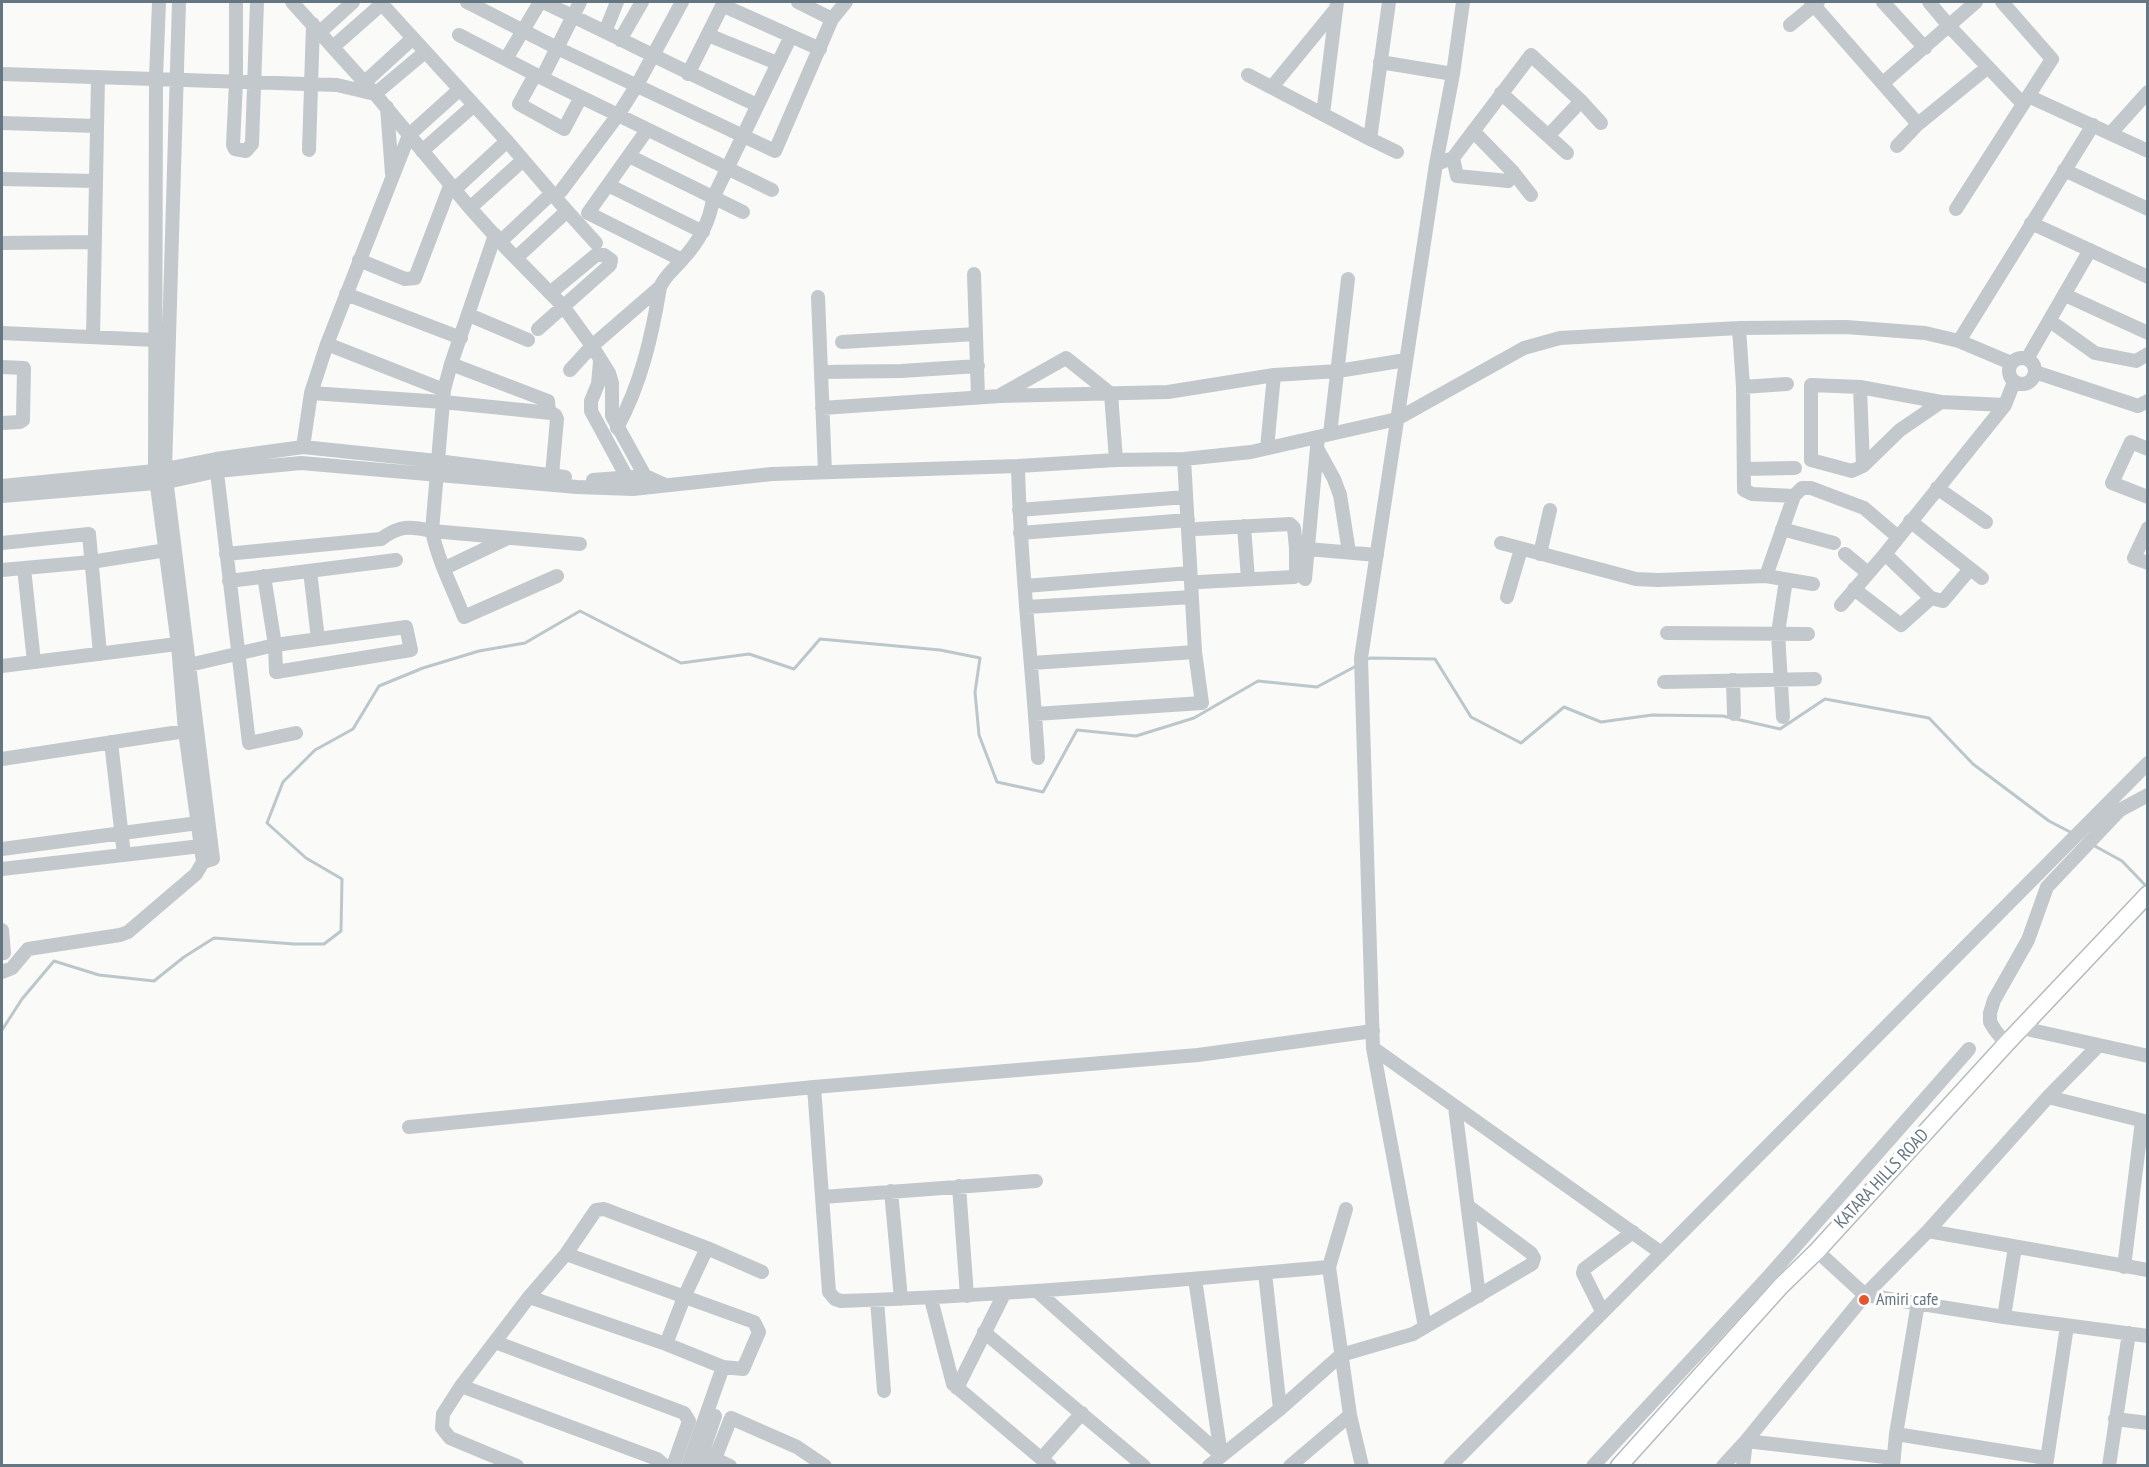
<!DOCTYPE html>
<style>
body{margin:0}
#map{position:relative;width:2149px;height:1467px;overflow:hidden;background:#fafaf8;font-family:"PT Sans Narrow",sans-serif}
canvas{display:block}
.frame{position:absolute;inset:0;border:3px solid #657683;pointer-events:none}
</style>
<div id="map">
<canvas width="2149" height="1467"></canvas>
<div class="frame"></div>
</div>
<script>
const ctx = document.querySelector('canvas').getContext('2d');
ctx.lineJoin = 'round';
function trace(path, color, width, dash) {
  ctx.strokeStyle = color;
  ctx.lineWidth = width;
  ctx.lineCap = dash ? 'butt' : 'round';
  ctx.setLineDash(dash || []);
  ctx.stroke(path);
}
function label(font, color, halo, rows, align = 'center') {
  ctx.font = font + ' "PT Sans Narrow",sans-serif';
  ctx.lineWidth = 6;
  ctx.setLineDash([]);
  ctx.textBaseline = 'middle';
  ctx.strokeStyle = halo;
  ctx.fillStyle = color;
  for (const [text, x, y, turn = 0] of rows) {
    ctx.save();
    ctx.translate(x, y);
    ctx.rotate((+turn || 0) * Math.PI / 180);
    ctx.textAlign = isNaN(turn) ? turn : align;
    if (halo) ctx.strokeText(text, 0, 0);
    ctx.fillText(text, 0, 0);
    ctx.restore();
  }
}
trace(new Path2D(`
 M1366,660L1370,658L1435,659L1471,717L1521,743L1564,707L1601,722L1652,715L1723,716L1780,729L1825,699L1929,718L1973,764L2049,821L2072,833
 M2093,845L2122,861L2148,888
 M2,1030L22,999L54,961L99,975L154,981L184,957L214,938L294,944H324L341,931L342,879L306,858L267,823L283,782L315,750L353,729L379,686L423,668L479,651L525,643L580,611L681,663L749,654L794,669L820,639L940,650L980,658L975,692L979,735L997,782L1043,792L1077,730L1136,736L1194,718L1258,681L1317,687L1358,665`), '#bbc7cb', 3);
const major = new Path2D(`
 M1619,1466L1781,1286L1817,1251L2006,1044L2148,894`);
trace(major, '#b5babe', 19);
trace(new Path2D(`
 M159,2L156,78L155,471L178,645L185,731L203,862L213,859L165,470L179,2
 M236,2V82L233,145L235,149L246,151L252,144L257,2
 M292,2L375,94L470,208L506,248L563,306L592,346L609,373L612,383V416L645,476L647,484
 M380,2L507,141L567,211L516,258
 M467,2L557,48L775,151L832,19L846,2
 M543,2C615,36 685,72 757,105
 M798,2L832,19
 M1811,2L1918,124
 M1883,2L1925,48
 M1929,2L1949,26L2023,104
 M722,5L820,49
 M1790,25L1818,2
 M320,32L353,2
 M605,32L617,2
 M459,35L542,78L772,190
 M708,35L777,63
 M620,40L642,2
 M333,47L384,2
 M506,59L540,2
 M1380,62L1453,74
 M2,74L337,85L375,94L425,52
 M688,74L724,2
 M535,75L519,104L564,129L581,97
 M1248,75L1370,139L1389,2
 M542,78L580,2
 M365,82L413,38
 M1883,83L1976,2
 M1272,87L1335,10
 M1501,93L1567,153
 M2028,96L2148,151
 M387,107L392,174
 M1323,114L1337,2
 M2,123L97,126
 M647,130L588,213L682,260
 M1473,131L1513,172L1531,195
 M2111,133L2148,92
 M1548,136L1581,101
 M1370,139L1397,152
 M1897,146L1918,124L1988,67
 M309,150L313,24
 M422,151L473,106
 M629,156L743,212
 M1453,158L1457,176L1508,181L1513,172
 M1436,164L1453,158L1531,55L1581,101L1601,123
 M2064,170L2148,209
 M2,179L96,181
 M608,185L703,232
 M454,190L507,141
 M561,191L618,115L637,85L682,2
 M470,208L523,160
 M1956,209L2052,59L2002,2
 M567,211L596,243
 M2031,223L2148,277
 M495,235L451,364L444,390L432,531C438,561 453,589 464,617L557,576
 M501,241L552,193
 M2,243L95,242
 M359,260L405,279L415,278L450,186
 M974,274L978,397
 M346,294L461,338
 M2065,295L2148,333
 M818,297L825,472
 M469,315L528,340
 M2050,321L2095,353L2136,361L2148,354
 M1739,328L1743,387L1744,490L1752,494L1794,496L1766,576
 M538,329L610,265L611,260L604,255H596L550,293
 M2,333L155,340
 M93,337L98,77
 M1959,341L2093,125
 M842,342L976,334
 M327,344L444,390
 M2009 371a13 13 0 1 1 26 0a13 13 0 1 1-26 0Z
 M2027,359L2090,250
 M600,362L598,384L591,401V411L630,483
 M451,364L548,401L549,412
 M2,367L24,368L23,420L20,422L2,423
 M570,370L592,346L660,287
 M821,372L901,371L978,366
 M2035,372L2138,406L2148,401
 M1743,387L1787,384
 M1860,387L1863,466
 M311,393L443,402L551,413L555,415L557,419L552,475
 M1002,394L1066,358L1111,394L1116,460
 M1941,402L1900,430L1863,466L1852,471L1811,460V385L1860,387L1941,402L2005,405
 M822,408L1000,396L1168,392L1274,375L1338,371L1406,360
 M617,428C641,384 652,336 660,287C665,276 673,270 681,261C698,243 710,223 713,198L791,36
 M1330,434L1348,279
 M303,447L311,393L327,344L409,135L459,90
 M1267,448L1274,375
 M1317,448L1334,479L1340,495L1349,552
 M2148,449L2131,442L2112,483L2148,497
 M216,464L249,743L296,733
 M1018,466C1020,564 1032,661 1038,758
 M1744,469L1795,468
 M593,480L645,476L665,485
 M2,486L155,471L216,459L303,447L437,461L565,477
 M1937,488L1986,522
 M2,496L167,482L217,471L301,463L577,487L633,489L772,474L1018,466L1116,460L1184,459L1251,452L1397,419L1524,348L1560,338L1739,328L1846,327L1925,333L1959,341L2011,363
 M1794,496L1802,488H1811L1864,508L1898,537
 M1019,510L1186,497
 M1910,521L1982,578
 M1244,526L1248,579
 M2148,528L2134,558L2148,563
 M1197,529L1290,524L1294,528L1296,548
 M1782,529L1834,543
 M1020,533L1188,520
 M2,543L89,534L100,654
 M1501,543L1636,579L1658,580L1766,576L1813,584
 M226,554L381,539C400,525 410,526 432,531L580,544
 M1540,554L1550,510
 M1845,554L1868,573
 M1885,554L1931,598L1943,601L1970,569
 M24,568L34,662
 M445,568L508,538
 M2,570L91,562L173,549
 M310,571L318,639
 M1305,579L1318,437
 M229,581L396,560
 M1199,582L1294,577L1296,573V548L1377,555
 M1025,586L1190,573
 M1854,589L1901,625L1931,598
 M1507,597L1521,549
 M1841,605L1885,554L2005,405L2014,382
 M1027,607L1192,597
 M1667,633L1808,634
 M1032,663L1195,652
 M189,665L275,645L406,627L411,650L276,672L275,645L264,576
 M2,666L185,643
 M1733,680L1734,714
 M1664,682L1815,679
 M1035,714L1202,703L1195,652L1184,459
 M1783,717L1778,633L1786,580
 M111,742L124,855
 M2,759L192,730
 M2,849L198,823
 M2,869L201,846
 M2,930L4,953
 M2,972L12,968L28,949L120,935L128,932L196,874L203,862
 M2022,1028L2148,1056
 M2006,1044L1995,1030L1990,1022V1013L1994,1000L2028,940L2047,887L2120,810L2148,795
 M1373,1048L1660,1252
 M814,1087L1198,1055L1373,1031
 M2048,1097L2148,1122
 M1455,1107L1479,1296
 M409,1127L814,1087L829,1292L835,1299L841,1301C1004,1296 1166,1281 1329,1267L1350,1415L1362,1466
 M959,1186L967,1296
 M891,1191L901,1299
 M823,1197L1036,1181
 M1928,1231L2148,1270
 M1817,1251L1865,1295L2004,1317L2148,1336
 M1329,1267L1346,1209
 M2124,1267L2142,1121
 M1265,1273L1280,1409
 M1038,1292L1221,1455L1195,1279
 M529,1297L666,1344L723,1367L743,1369L759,1332L754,1322L566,1254
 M931,1299L953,1384L1050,1466
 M877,1300L884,1391
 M1602,1311L1583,1273L1584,1269L1633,1232
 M2004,1317L2015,1247
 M1425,1327L1373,1048L1361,658L1436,164L1453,74L1463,2
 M984,1332L1144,1466
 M495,1342L684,1413L689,1421L673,1466
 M666,1344L685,1295L707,1248
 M461,1386L657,1459L665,1466
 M957,1388L1004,1294
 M731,1418L797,1447L825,1466
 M2115,1419L2148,1423
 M1896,1434L2046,1458
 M707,1455L730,1466
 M1042,1458L1082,1413
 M517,1466L450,1438L442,1428L443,1414L461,1386L529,1297L566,1254L596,1210L604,1209L707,1248L762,1272
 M688,1466L723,1367
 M698,1466L715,1416
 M712,1466L731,1418
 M1209,1466L1280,1409L1341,1355L1413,1334L1532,1264L1534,1258L1531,1253L1468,1206
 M1290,1466L1350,1415
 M1450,1466L2148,763
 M1593,1466L1770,1275L1969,1049
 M1723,1466L1746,1441L1865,1295L1928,1231L2048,1097L2099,1045
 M1743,1466L1746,1441L1894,1458
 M1893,1466L1896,1434L1918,1303
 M2046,1466L2067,1326
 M2109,1466L2129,1333`), '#c3c8cc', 14);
trace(major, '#fff', 16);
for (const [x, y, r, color] of [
 [1864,1300,6,"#e4572e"]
]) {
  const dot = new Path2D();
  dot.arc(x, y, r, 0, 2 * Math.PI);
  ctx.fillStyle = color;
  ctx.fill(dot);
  trace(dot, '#fff', 2);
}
label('18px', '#657683', '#fff', [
 ["KATARA HILLS ROAD",1882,1179,-47]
]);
label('18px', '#657683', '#fff', [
 ["Amiri cafe",1876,1300]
], 'left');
</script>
